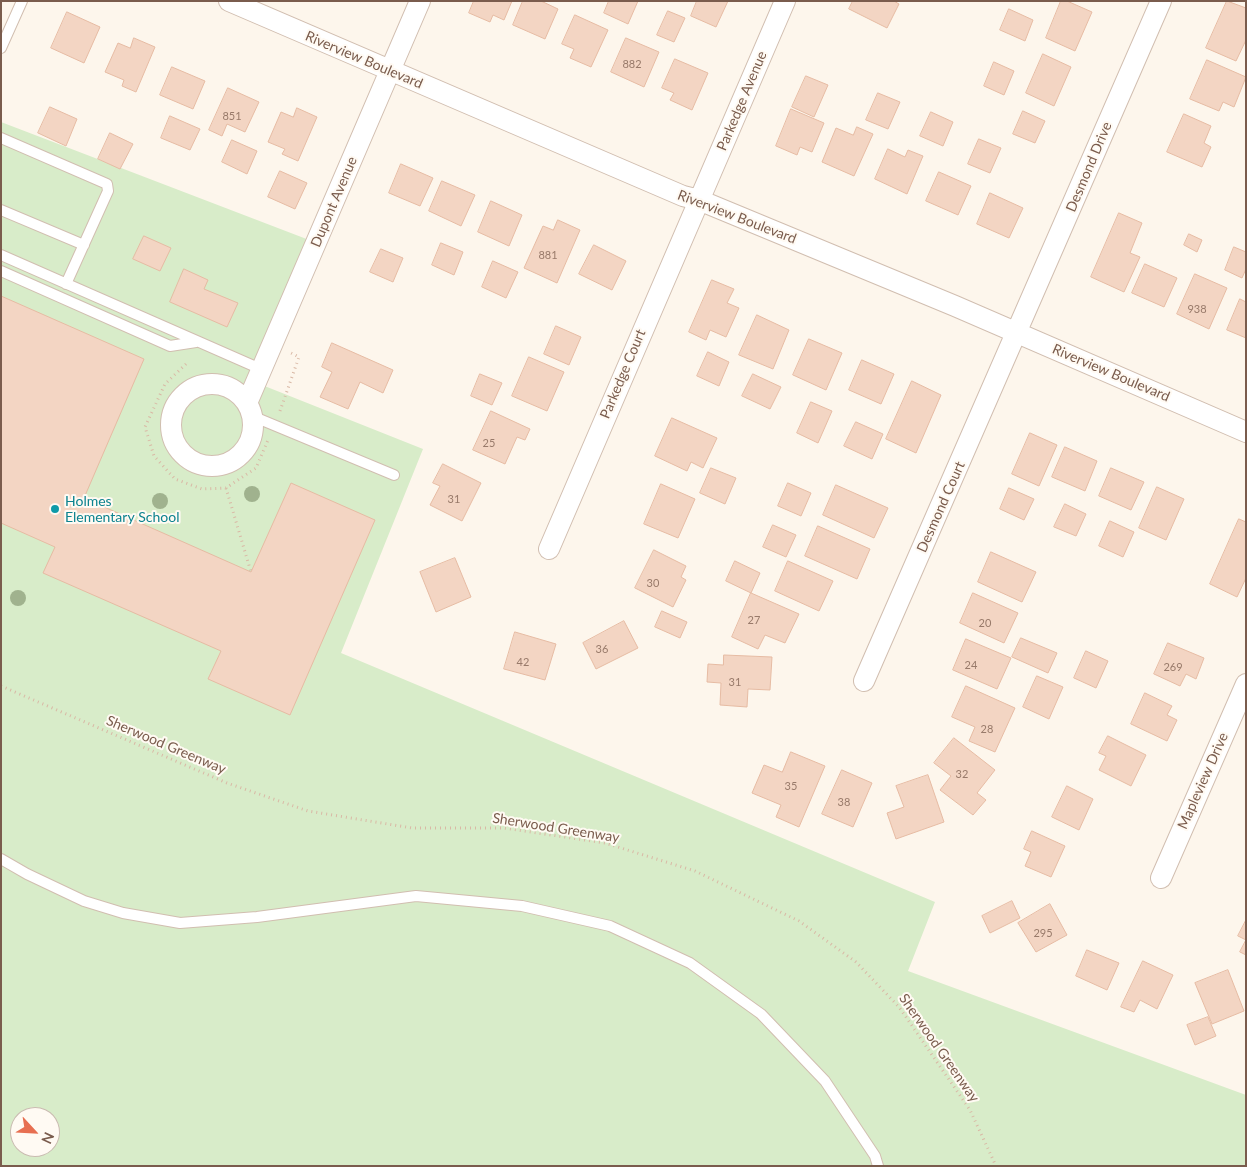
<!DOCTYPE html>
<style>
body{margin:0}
#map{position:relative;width:1247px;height:1167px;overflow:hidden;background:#fdf6ec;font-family:Lato,sans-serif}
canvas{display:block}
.frame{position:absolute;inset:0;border:2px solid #7a5c4d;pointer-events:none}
.north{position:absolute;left:10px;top:1107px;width:50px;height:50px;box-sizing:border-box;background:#fffaf3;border:1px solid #cabbb1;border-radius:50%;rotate:115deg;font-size:14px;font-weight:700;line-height:20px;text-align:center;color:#7a5c4d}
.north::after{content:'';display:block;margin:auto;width:18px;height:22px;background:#e76f51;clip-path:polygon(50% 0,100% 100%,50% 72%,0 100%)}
</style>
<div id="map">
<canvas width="1247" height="1167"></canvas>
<div class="frame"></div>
<div class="north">N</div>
</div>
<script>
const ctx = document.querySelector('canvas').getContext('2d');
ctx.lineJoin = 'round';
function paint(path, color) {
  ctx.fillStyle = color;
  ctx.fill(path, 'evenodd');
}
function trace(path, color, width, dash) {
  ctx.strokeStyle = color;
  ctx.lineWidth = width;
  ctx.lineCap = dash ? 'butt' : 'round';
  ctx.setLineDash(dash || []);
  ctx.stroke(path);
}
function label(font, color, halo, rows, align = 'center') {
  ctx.font = font + ' Lato,sans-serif';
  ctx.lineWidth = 4;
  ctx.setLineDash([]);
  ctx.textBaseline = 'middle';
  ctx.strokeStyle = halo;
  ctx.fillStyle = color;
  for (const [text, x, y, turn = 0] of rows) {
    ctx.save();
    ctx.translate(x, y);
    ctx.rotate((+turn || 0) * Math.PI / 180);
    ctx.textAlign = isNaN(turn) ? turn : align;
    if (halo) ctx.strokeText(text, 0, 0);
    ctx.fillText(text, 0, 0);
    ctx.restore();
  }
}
paint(new Path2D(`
 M1,122L317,243L257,383L423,449L341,653L935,902L908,971L1246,1095V1166H1ZM20,1117H50V1147H20Z`), '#d8ecc9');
const building = new Path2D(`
 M474,1H512L504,20L493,15L490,22L469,13Z
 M523,1H541L558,9L545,39L513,25Z
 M609,1H638L628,24L604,13Z
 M697,1H728L716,27L691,16Z
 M853,1H894L899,4L887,28L849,9Z
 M1061,1H1067L1092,12L1075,51L1046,38Z
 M1227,1L1246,8V40L1236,61L1206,48Z
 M1009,9L1033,20L1025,41L1000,30Z
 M668,11L685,18L674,42L657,35Z
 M67,12L100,27L84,63L51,48Z
 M575,15L608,30L591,67L570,58L574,49L562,44Z
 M134,38L155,47L136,92L122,86L124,80L105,72L118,43L130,48Z
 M626,38L659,52L644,87L611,72Z
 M1043,54L1071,67L1054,106L1026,93Z
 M675,59L708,73L692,110L670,100L674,93L662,88Z
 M1207,60L1246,77L1234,107L1223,102L1219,111L1190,99Z
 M994,62L1014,71L1004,95L984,86Z
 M172,67L205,81L193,109L160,95Z
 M806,76L828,85L814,117L792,107Z
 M228,88L259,102L245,132L227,124L222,136L209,130Z
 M878,93L900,102L888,129L866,120Z
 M50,107L77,119L66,146L38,133Z
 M297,108L317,117L298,161L282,154L285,149L268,142L281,112L293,117Z
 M791,109L824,123L812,152L800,147L797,155L776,146Z
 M1023,111L1045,121L1035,143L1013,134Z
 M931,112L953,122L943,146L920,136Z
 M1184,114L1211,126L1204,143L1211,147L1202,167L1167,152Z
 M170,116L200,129L190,150L161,138Z
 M857,127L873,134L854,176L822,162L836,128L853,135Z
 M110,133L133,144L120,169L98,159Z
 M979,139L1001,148L990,173L968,164Z
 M232,140L257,151L247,174L222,162Z
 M888,149L905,157L908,150L923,156L907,194L875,179Z
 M401,164L433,178L420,206L389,193Z
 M280,171L307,183L295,209L268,197Z
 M939,172L971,186L958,215L926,201Z
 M442,181L475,195L461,226L429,211Z
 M990,193L1023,208L1009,238L977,224Z
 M491,201L522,215L509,246L478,232Z
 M1119,213L1142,223L1130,253L1140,257L1124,292L1091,277Z
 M558,220L580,230L557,283L524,268L543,226L553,230Z
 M1189,234L1202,240L1197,252L1184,245Z
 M144,236L171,248L160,271L133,259Z
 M441,243L463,252L454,275L432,265Z
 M594,245L626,261L612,290L579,274Z
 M1234,247L1246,252V269L1242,278L1225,270Z
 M381,249L403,258L393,282L370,272Z
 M493,261L518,272L506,298L482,287Z
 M1145,264L1177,278L1164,307L1132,293Z
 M184,269L208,280L204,289L238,303L227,327L170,302Z
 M1195,274L1227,288L1209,329L1177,314Z
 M712,280L734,289L727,303L739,308L726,337L710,330L706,340L689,332Z
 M1,296L144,359L84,498L251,572L291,483L375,520L290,715L208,679L221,651L43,573L55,547L1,523Z
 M1240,299L1246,302V338L1227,330Z
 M757,315L789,330L773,369L739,355Z
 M556,326L581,337L569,365L544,354Z
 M809,339L842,353L826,390L793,375Z
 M332,343L393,370L383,393L360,382L348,409L320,397L332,372L322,367Z
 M708,352L729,362L719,386L697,376Z
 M529,357L564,372L547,411L512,396Z
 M862,360L894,374L881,404L849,390Z
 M480,374L502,383L492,405L471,396Z
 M753,374L781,387L770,409L742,396Z
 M912,381L941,395L916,453L886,439Z
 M811,402L832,411L818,443L797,433Z
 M491,411L530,429L525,440L517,437L505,464L473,450Z
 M672,418L717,438L703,468L691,462L687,471L655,456Z
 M856,422L883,434L872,459L844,446Z
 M1030,433L1057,445L1039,486L1012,474Z
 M1065,447L1097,461L1085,491L1052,477Z
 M443,464L481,483L462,521L430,505L440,486L433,483Z
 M711,468L736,478L725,504L700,493Z
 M1111,468L1144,482L1131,510L1099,496Z
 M788,483L811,493L801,516L778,506Z
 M661,484L695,499L678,538L644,524Z
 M836,485L888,508L874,538L823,515Z
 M1157,487L1184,499L1166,540L1139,528Z
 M1009,488L1034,499L1024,520L1000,509Z
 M1065,504L1086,514L1076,536L1054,527Z
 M1239,519L1246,522V578L1237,597L1210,584Z
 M1110,521L1134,532L1123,557L1099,546Z
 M773,525L796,535L786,557L763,547Z
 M818,526L870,549L857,579L805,556Z
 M654,550L686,566L681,577L686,580L673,607L635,588Z
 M991,552L1036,572L1022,602L978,582Z
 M455,558L471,597L436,612L420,572Z
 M735,561L760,573L751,593L726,581Z
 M788,561L833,581L819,611L775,591Z
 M751,593L799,614L785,643L765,635L758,649L732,637Z
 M973,593L1018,613L1004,643L960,623Z
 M662,611L687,622L680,638L655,627Z
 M624,621L638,648L596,669L583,643Z
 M515,632L556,644L545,680L504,669Z
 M1021,638L1057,653L1048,673L1012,657Z
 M966,639L1011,658L997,689L953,670Z
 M1168,643L1204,658L1196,679L1186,674L1180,686L1154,674Z
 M1086,651L1108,661L1096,688L1074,678Z
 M724,655L772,657L770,690L748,689L747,707L720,705L721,683L707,682L708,664L723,665Z
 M1037,676L1063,687L1049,719L1023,707Z
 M966,686L1015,708L995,752L969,741L975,727L952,717Z
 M1145,693L1172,706L1167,715L1177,720L1167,741L1131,724Z
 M1108,736L1146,755L1131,786L1099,770L1106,756L1099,753Z
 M954,738L995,770L977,793L986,800L973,815L940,790L951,776L934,763Z
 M791,752L825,766L799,827L776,817L781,805L752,793L764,765L782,772Z
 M842,770L872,783L853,827L822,814Z
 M928,775L944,822L896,839L887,813L904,807L896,786Z
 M1067,786L1093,799L1079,830L1052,817Z
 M1032,831L1065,846L1051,877L1025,866L1031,852L1024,849Z
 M1012,901L1020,918L990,933L982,916Z
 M1050,904L1067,935L1036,952L1018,923Z
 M1246,920V940L1238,936Z
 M1246,940V955L1240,952Z
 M1087,950L1119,963L1107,990L1076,976Z
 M1143,961L1173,975L1157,1009L1140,1000L1134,1012L1121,1007Z
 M1228,970L1244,1011L1212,1024L1195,983Z
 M1208,1017L1216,1036L1195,1045L1187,1025Z`);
paint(building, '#f3d5c3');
trace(building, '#e6bba3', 1);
const lane = new Path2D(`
 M1,48L22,1
 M1,138L107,184L108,191L66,284
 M1,210L84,245
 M1,255L263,370
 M1,271L170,346L196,342
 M252,416L394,475
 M1,859L27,874L84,901L123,913L180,923L257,917L416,896L522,906L610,926L690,963L761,1014L825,1081L875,1156L878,1166`);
const street = new Path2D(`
 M229,1L683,196L699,200L955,306L1246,432
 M171 425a41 41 0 1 1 82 0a41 41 0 1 1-82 0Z
 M247,403L420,1
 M549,549L785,1
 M864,681L1161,1
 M1161,878L1246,684`);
trace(lane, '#d1beb0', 12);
trace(street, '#d1beb0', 22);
trace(new Path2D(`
 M186,364L165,384L145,427L154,456L175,479L202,489L226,488L256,468L268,440
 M280,411L299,357L291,353
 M226,488L251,572
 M1,686L227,783L308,811L412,828H504L605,843L695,871L799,921L856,962L899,1007L970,1110L996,1166`), '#d9b8a5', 3, [1, 4]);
trace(lane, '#fff', 10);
trace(street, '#fff', 20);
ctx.fillStyle = '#a0b28e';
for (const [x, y] of [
 [252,494],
 [160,501],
 [18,598]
]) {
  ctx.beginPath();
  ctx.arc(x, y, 8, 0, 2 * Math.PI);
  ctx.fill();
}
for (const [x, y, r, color] of [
 [55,509,5,"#0f9aa8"]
]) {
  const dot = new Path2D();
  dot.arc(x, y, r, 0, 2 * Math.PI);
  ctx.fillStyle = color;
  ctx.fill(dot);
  trace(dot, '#fffaf3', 2);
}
label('11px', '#987a6a', null, [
 ["882",632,64],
 ["851",232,116],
 ["881",548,255],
 ["938",1197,309],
 ["25",489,443],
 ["31",454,499],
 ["30",653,583],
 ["27",754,620],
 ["20",985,623],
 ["36",602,649],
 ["42",523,662],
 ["24",971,665],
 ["269",1173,667],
 ["31",735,682],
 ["28",987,729],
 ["32",962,774],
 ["35",791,786],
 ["38",844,802],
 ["295",1043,933]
]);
label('14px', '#7a5c4d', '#fffaf3', [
 ["Riverview Boulevard",364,60,23],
 ["Parkedge Avenue",742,101,-67],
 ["Desmond Drive",1089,167,-67],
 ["Dupont Avenue",334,202,-67],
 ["Riverview Boulevard",737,217,21],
 ["Riverview Boulevard",1111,373,23],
 ["Parkedge Court",623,374,-67],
 ["Desmond Court",941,507,-66],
 ["Sherwood Greenway",166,745,23],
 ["Mapleview Drive",1203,781,-66],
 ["Sherwood Greenway",556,828,9],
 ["Sherwood Greenway",939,1048,55]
]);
label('14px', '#0d838f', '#fffaf3', [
 ["Holmes",65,501],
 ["Elementary School",65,517]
], 'left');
</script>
